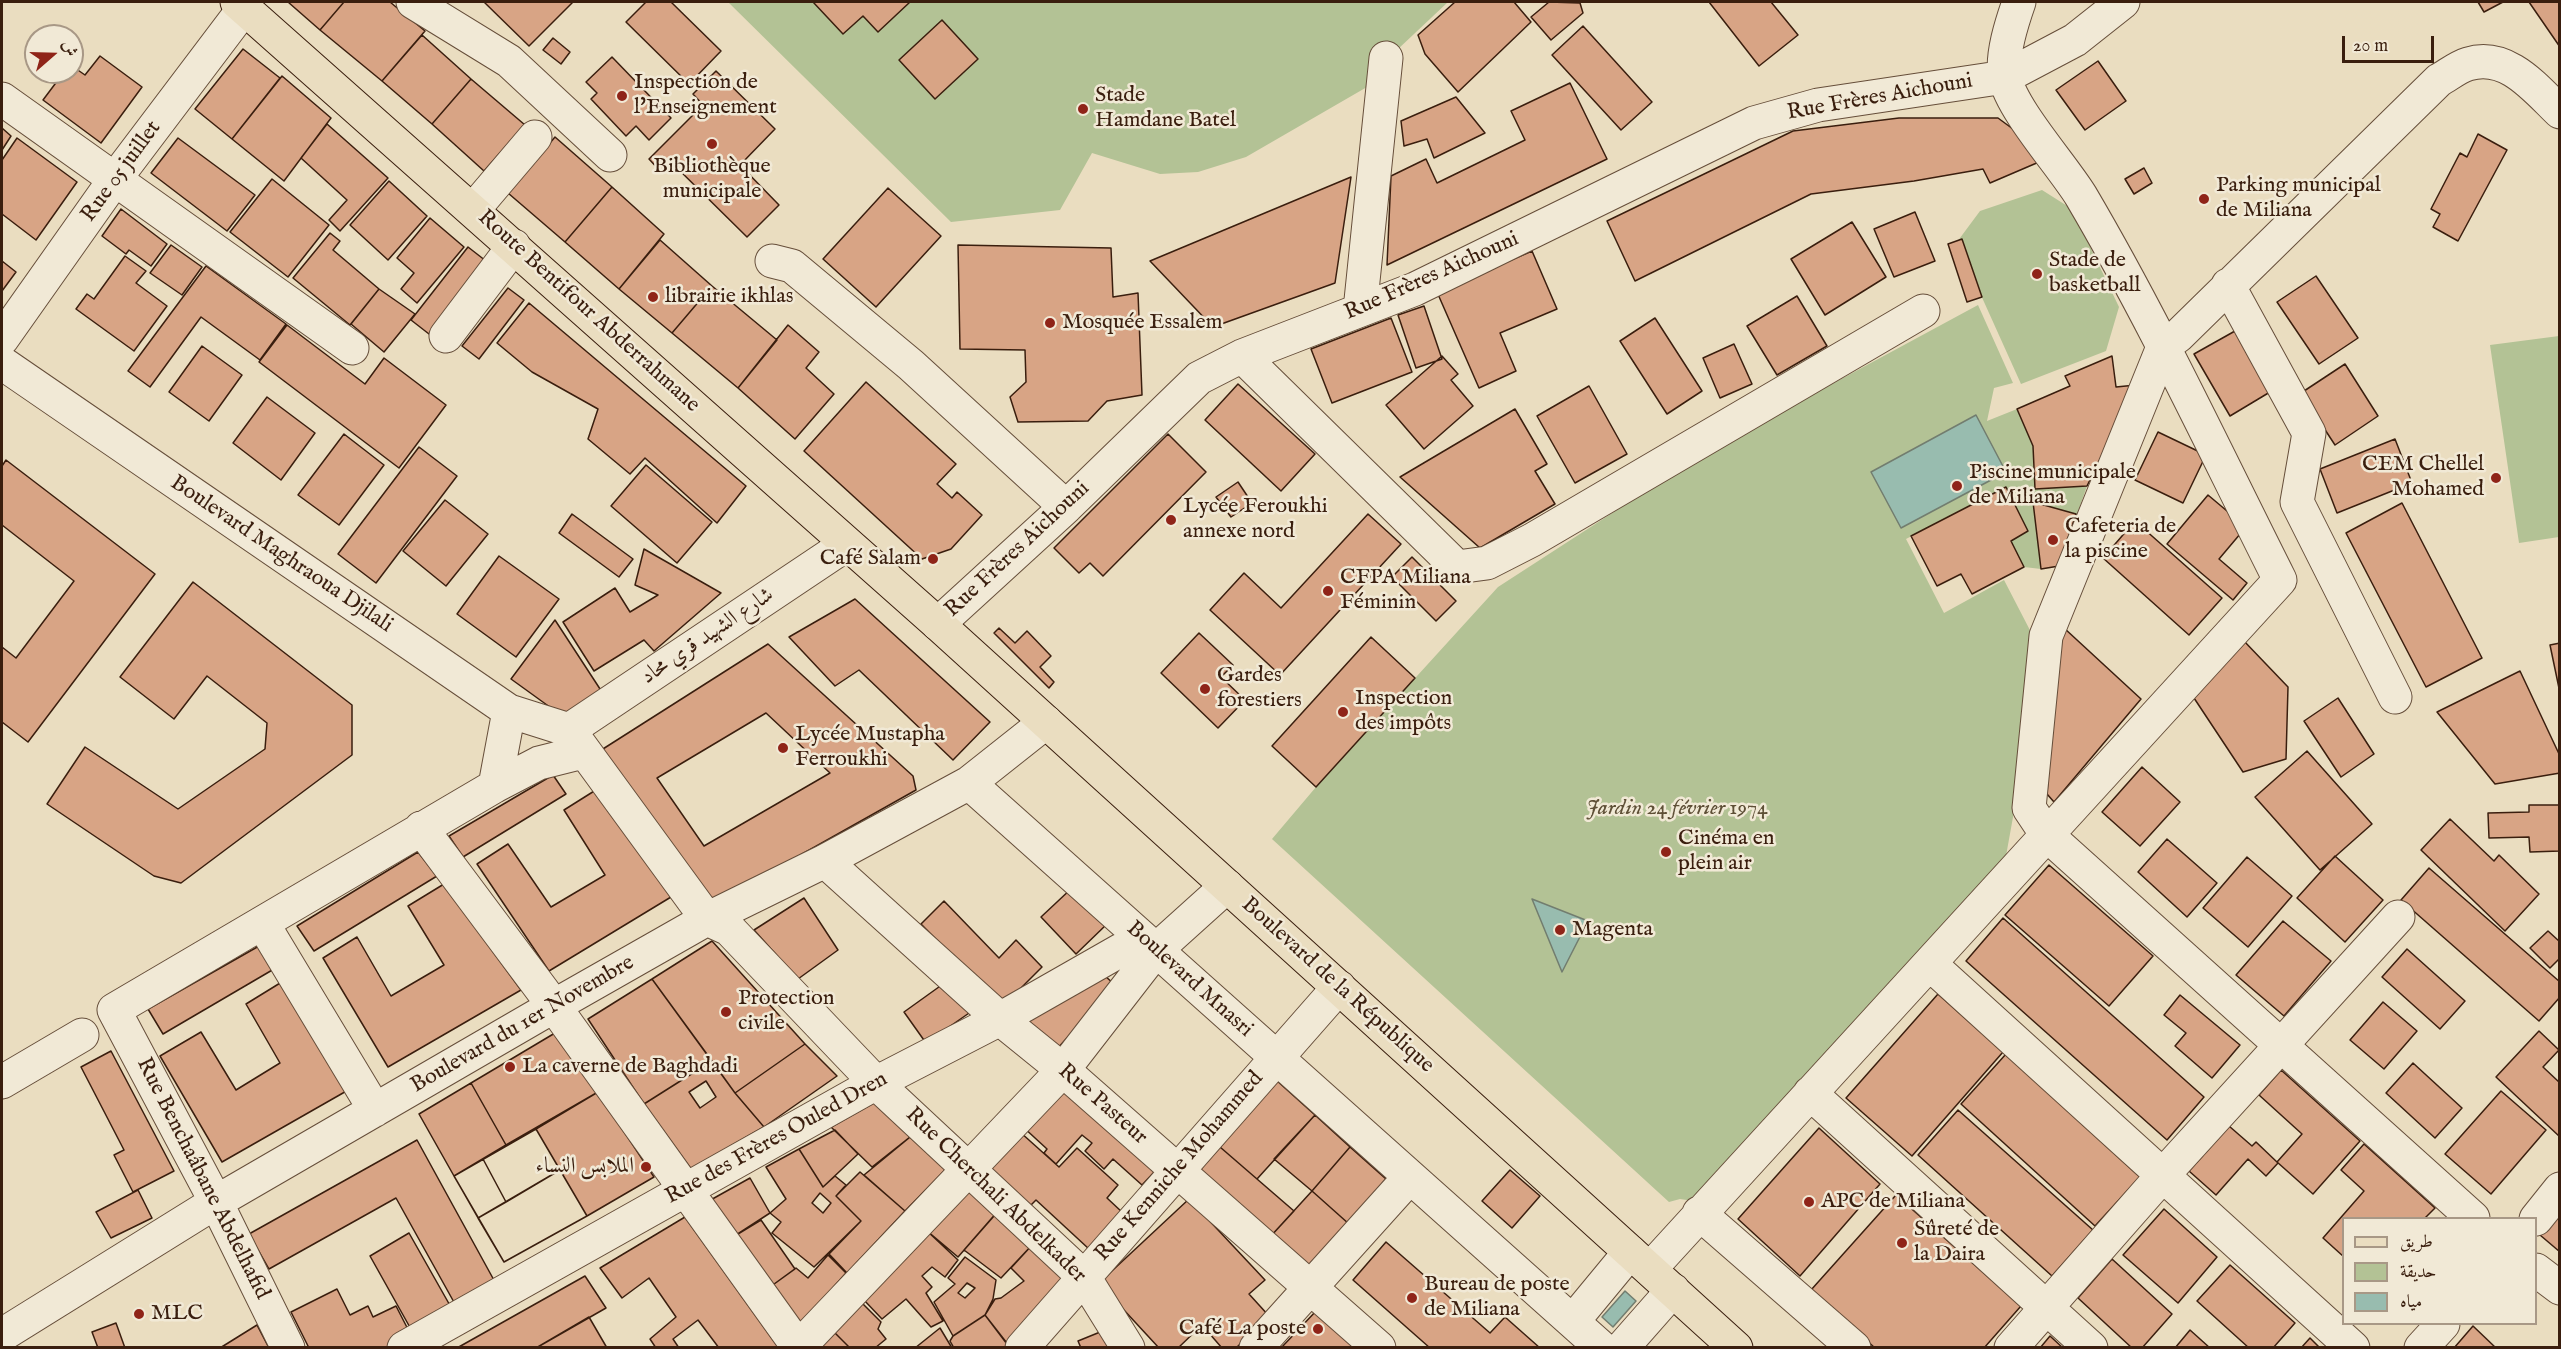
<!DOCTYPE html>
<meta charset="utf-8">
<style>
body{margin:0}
#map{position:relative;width:2561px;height:1349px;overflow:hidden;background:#eaddc0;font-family:"IM FELL English",Amiri,serif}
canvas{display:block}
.frame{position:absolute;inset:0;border:3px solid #3a1e0e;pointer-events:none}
.legend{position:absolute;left:2342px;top:1217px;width:195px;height:108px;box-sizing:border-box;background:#f1e9d6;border:2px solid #a89886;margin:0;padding:8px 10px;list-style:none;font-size:18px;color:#3a1e0e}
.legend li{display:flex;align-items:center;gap:12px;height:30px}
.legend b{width:30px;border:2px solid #a89886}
.north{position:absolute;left:24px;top:24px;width:60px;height:60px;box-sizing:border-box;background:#f1e9d6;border:2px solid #a89886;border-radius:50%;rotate:70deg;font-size:16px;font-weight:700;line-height:24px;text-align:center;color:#3a1e0e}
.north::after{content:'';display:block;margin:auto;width:21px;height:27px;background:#8f2418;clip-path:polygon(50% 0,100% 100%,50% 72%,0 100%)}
.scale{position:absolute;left:2342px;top:36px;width:92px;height:27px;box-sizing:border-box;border:3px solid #3a1e0e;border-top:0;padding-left:8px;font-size:18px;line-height:21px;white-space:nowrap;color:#3a1e0e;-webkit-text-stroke:4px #f1e9d6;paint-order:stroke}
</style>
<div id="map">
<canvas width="2561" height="1349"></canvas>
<div class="frame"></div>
<ul class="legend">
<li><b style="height:8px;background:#eaddc0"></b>طريق</li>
<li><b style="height:16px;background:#b3c295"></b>حديقة</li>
<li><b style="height:16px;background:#98bcaf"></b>مياه</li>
</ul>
<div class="north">ش</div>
<div class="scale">20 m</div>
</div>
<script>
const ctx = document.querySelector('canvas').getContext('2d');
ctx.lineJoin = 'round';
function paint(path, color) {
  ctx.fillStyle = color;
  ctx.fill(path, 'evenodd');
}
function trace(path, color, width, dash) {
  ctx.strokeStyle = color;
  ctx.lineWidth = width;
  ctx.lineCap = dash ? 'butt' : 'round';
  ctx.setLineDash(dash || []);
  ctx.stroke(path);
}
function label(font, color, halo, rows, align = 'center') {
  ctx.font = font + ' "IM FELL English",Amiri,serif';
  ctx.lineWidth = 5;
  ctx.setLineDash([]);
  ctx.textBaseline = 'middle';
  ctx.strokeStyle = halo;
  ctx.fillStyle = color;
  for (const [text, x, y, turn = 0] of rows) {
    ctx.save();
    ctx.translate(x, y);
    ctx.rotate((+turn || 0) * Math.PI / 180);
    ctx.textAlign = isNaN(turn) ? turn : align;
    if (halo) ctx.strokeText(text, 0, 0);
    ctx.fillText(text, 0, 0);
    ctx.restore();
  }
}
paint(new Path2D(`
 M728,2H1448L1397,50L1367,87L1246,157L1198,172L1160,174L1092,153L1060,210L951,222Z
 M2042,190L2072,209L2119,307L2106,351L2021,384L1957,242L1980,211Z
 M1978,305L2013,383L1994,388L1987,421L2017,409L2033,446L2035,488L2087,486L2059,566L2041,569L2024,567L2011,541L2028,531L2006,487L1906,539L1944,613L2004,580L2034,638L2015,806L2004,867L1700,1202L1680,1199L1669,1202L1272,839L1316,787L1498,587L1708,451Z
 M2559,336V537L2519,543L2490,345Z`), '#b3c295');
const water = new Path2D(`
 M1976,415L2006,472L1901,528L1871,472Z
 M1532,899L1588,921L1562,972Z
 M1625,1291L1636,1301L1613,1327L1602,1317Z`);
paint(water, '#98bcaf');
trace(water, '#727d6f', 1.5);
const building = new Path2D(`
 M288,2H344L320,30Z
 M344,2H390L425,31L382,81L320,30Z
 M484,2H573L529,46Z
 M646,2H671L721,51L689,84L626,22Z
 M813,2H910L878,32L863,16L843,34Z
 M1455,2H1514L1531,22L1458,92L1425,54L1418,35Z
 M1549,2L1580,3L1583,13L1551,40L1531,17Z
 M1709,2H1771L1798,35L1759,66Z
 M2478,2H2503L2484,12Z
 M2529,2H2560V47Z
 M942,20L978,59L935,99L899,60Z
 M1583,26L1652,102L1621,130L1552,55Z
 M422,35L471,79L432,124L382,81Z
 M553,38L570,52L561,64L543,50Z
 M243,49L280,78L232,139L195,109Z
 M100,56L142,87L101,143L43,100L64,72H72V66L85,75Z
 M612,57L671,118L649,140L636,126L626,136L591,99L597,93L586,82Z
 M2098,61L2126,101L2085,130L2056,90Z
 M716,71L775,129L740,165L779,205L747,237L671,162L661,172L649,159L703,105L693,94Z
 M282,76L331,118L284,181L232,139Z
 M471,79L525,125L484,171L432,124Z
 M1570,83L1607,159L1387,265L1391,176L1426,159L1437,183L1525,140L1511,111Z
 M1456,97L1485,133L1434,158L1427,139L1404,146L1401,121Z
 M1899,118H1998L2021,135L2039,162L1990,183L1983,169L1914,181L1811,194L1635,281L1607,221L1793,131Z
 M327,124L388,178L340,231L329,220L347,200L301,158Z
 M2,128L11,136L2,150Z
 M2478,134L2507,150L2458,241L2433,227L2440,214L2431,209L2460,153L2467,157Z
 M555,137L612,187L565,242L508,193Z
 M17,138L77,182L36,240L2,214V160Z
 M178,138L255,195L227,231L151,173Z
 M2144,168L2152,183L2134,194L2125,179Z
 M1351,177L1335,283L1213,327L1150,261Z
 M272,179L329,225L288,277L230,232Z
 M389,181L427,216L388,260L350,225Z
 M612,187L664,234L619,289L565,242Z
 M888,188L941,236L876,307L823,259Z
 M121,209L167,244L151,266L129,250L126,254L102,236Z
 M1915,212L1935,261L1894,277L1874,229Z
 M430,218L464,247L417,303L401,289L414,273L397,258Z
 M1852,222L1886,277L1825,315L1791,259Z
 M330,233L340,241L333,250L379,289L350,325L293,278Z
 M1962,239L1982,297L1967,302L1948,244Z
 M660,240L712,286L672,333L619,289Z
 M171,245L202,267L182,295L150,273Z
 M958,245L1111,248L1113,297L1138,293L1142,395L1107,401L1088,421L1018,422L1010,397L1026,382L1025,350L960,349Z
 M468,247L486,261L429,334L411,320Z
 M1532,251L1557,309L1500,333L1516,371L1479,388L1437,292Z
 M125,256L146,271L136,283L167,306L134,351L76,309L87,294L94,299Z
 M2,261L16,272L2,291Z
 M206,266L286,324L260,360L201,317L150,387L128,371Z
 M2316,276L2358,338L2319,364L2277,302Z
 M712,286L777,340L738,388L672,333Z
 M508,288L524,300L479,359L462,346Z
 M379,289L415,314L384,352L351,324Z
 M1797,296L1827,346L1777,375L1747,326Z
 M529,303L746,486L717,523L645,458L630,474L588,439L598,409L532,372L497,343Z
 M1424,306L1442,359L1416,368L1398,315Z
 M1391,318L1412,372L1332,403L1311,349Z
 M1655,318L1702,391L1667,414L1620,341Z
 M287,325L365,384L384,358L446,405L399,468L259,362Z
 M788,325L819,352L806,368L834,394L795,439L738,388Z
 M2235,331L2270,392L2230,416L2194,354Z
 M1734,344L1752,384L1720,398L1703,358Z
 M202,346L242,375L209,421L169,392Z
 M1442,356L1458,374L1451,380L1473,406L1424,449L1386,405Z
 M2112,356L2116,387L2136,385L2087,486L2035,489L2033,446L2017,409L2070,386L2065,376Z
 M2345,364L2378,416L2335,445L2301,393Z
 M866,382L956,464L937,484L952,498L957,492L982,515L951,549L922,559L804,451Z
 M1238,384L1315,454L1281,491L1205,420Z
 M1589,386L1627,454L1575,483L1537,416Z
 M267,397L315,433L281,480L233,443Z
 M1515,409L1547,464L1535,471L1555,504L1480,548L1400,477Z
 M2158,432L2206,455L2183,503L2135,480Z
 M344,434L384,465L339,525L298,495Z
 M1168,434L1206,472L1103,576L1090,563L1079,573L1054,548Z
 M2395,439L2412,483L2337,513L2320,469Z
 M419,447L457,476L376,583L338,554Z
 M6,460L155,574L28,742L2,722V647L16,658L74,581L2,525V466Z
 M646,465L712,522L677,563L611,506Z
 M1238,482L1252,503L1231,517L1216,497Z
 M2006,487L2028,531L2011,541L2024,567L1972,594L1961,574L1937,586L1911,536Z
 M2208,495L2246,527L2219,559L2247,583L2233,600L2167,544Z
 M445,500L488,534L446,586L403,551Z
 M2033,502L2076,514L2059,566L2041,569Z
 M2402,503L2482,658L2426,687L2346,533Z
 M572,514L633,559L619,577L559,533Z
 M1368,514L1401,544L1280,675L1210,610L1244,573L1281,608Z
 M2135,521L2222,598L2189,635L2103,558Z
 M644,549L721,593L654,651L644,640L594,671L563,622L615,588L630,612L658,595L635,585Z
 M499,556L559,599L516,657L457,614Z
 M1412,557L1456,601L1436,621L1392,577Z
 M193,582L352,705V755L181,883L154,876L47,804L85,747L178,809L265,749L267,723L207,676L174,719L120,677Z
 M855,599L990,722L953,760L859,670L835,686L789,637Z
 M555,620L602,692L565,718L511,679Z
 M999,628L1015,643L1027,631L1051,656L1040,667L1054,682L1049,688L994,633Z
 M2064,628L2141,699L2054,802L2047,794L2057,642Z
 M1199,633L1233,665L1221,677L1245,700L1218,728L1161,673Z
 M1371,637L1415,678L1316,787L1272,746Z
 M2243,640L2288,687L2286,759L2243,772L2194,698Z
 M2560,643V693L2550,645Z
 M768,644L913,776L916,790L708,907L595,754ZM766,713L830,773L704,846L657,778Z
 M2520,671L2560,756V773L2495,784L2437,712Z
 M2338,698L2374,754L2341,777L2304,721Z
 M2307,751L2372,824L2320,870L2255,797Z
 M2142,767L2180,802L2140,846L2102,812Z
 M553,775L566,794L463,857L449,836Z
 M599,788L671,897L549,971L477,864L508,844L551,907L605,875L564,810Z
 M2529,805H2560V851L2530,852L2529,837L2489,838L2488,813L2529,812Z
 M2450,819L2494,861L2499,855L2539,894L2505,931L2421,850Z
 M2167,839L2217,883L2187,917L2138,872Z
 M418,852L437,876L314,951L297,926Z
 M2335,856L2383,900L2345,942L2297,898Z
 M2247,857L2292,896L2248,947L2203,908Z
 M2049,865L2153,956L2109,1006L2005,915Z
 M2429,868L2560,982V997L2539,1021L2401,900Z
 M444,884L521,990L388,1067L323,958L357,937L391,996L444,965L408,906Z
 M1073,887L1107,924L1076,954L1041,917Z
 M804,898L838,950L798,979L754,930Z
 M944,901L999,958L1016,940L1042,967L1002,1007L921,924Z
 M2003,918L2204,1097L2167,1140L1966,961Z
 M2283,921L2331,961L2284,1016L2236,975Z
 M2548,931L2560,942V958L2550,968L2530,948Z
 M712,941L805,1044L735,1093L652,979Z
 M259,946L274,969L163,1034L148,1009Z
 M2407,949L2465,1001L2440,1029L2382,977Z
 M1104,975L1115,985L1057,1049L1026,1020Z
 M652,979L712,1061L644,1104L588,1019Z
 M950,979L972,1011L926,1043L904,1012Z
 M285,980L350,1089L222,1162L160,1056L201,1032L236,1090L280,1063L246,1004Z
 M1938,994L2003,1052L1912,1156L1846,1098Z
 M2180,995L2240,1045L2212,1078L2175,1046L2186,1033L2164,1015Z
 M2383,1002L2417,1031L2384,1069L2350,1040Z
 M2539,1031L2559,1050L2543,1067L2560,1083V1137L2496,1077Z
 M555,1033L598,1092L506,1145L471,1083Z
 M805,1044L837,1076L764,1127L735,1093Z
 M111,1051L174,1171L133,1192L114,1155L124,1150L81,1067Z
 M2006,1054L2140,1177L2095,1226L1961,1104Z
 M712,1061L735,1093L764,1127L691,1169L644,1104ZM706,1081L716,1097L700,1108L689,1092Z
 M2413,1063L2462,1108L2435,1138L2386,1093Z
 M2281,1070L2360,1141L2313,1194L2277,1162L2302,1134L2259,1095Z
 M1275,1079L1315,1115L1257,1179L1220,1147Z
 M1063,1081L1158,1168L1142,1185L1113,1159L1104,1169L1085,1151L1092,1143L1082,1135L1056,1164L1044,1153L1047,1149L1022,1126Z
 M471,1083L506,1145L454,1176L419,1114Z
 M2501,1091L2546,1130L2491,1194L2445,1154Z
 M598,1092L654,1177L587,1216L536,1129Z
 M877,1101L915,1133L872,1167L831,1127Z
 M1958,1110L2093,1230L2052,1276L1918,1155Z
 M1315,1115L1350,1147L1312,1191L1274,1159Z
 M2229,1126L2252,1146L2256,1142L2278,1163L2266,1176L2248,1159L2216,1195L2189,1171Z
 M1819,1128L1880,1184L1800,1276L1738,1219Z
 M536,1129L587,1216L504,1262L454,1176Z
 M536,1129L560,1170L506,1202L483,1159Z
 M835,1130L858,1154L823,1187L799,1149Z
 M1020,1132L1059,1167L1077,1148L1118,1185L1107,1198L1123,1213L1089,1249L1036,1200L1027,1209L985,1171Z
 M915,1133L949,1166L905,1211L864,1175Z
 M417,1140L495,1282L455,1304L396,1198L269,1269L249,1234Z
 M2364,1144L2435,1208L2425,1218H2344V1257L2323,1238L2364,1191L2341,1170Z
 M1220,1147L1294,1211L1270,1237L1197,1173Z
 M1350,1147L1386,1179L1349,1224L1312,1191Z
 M799,1149L823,1187L835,1176L846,1185L836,1196L861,1221L814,1267L772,1233L781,1222L770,1213L786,1199L766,1167ZM820,1193L831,1203L823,1213L812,1203Z
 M483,1159L506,1202L478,1218L454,1176Z
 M560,1170L587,1216L504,1262L478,1218Z
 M1510,1170L1540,1196L1512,1228L1482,1201Z
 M860,1172L905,1211L847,1273L829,1254L861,1221L836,1196Z
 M750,1178L770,1213L733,1237L707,1202Z
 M969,1181L1001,1208L958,1257L926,1230Z
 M138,1190L152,1218L111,1238L96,1212Z
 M1312,1191L1349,1224L1308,1271L1270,1237Z
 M1896,1195L2021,1306L1984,1348H1875L1811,1290Z
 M1189,1199L1265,1280L1249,1294L1269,1316L1236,1348H1222L1202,1325L1178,1348H1159L1099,1283Z
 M2164,1209L2217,1257L2178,1303L2123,1255Z
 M998,1211L1033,1244L1001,1278L964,1250Z
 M2560,1212V1252L2540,1235Z
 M685,1217L779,1348H719L698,1320L673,1339L679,1348H656L650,1339L676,1317L649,1278L622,1298L600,1268Z
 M761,1220L795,1269L770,1287L733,1237Z
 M926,1230L958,1260L945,1277L932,1267L922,1276L932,1287L926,1293L943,1321L931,1327L906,1299L882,1319L863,1299Z
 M409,1233L452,1309L412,1331L370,1256Z
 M1386,1242L1490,1333L1505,1317L1540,1348H1430L1353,1280Z
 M1033,1244L1068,1277L1010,1347L985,1315L995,1299L1001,1298L1024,1281L1011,1268Z
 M828,1255L846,1273L800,1325L770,1287L796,1268L808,1278Z
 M965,1257L996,1280L993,1299L985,1315L953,1336L934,1302L955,1284L948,1278ZM967,1283L975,1288L965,1298L958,1293Z
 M2112,1259L2172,1314L2142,1348H2132L2078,1298Z
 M2230,1265L2295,1323L2273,1348H2249L2197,1301Z
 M585,1276L606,1308L536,1348H457Z
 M337,1289L350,1315L368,1306L373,1317L396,1306L414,1341L402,1348H309L291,1312Z
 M861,1302L881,1322L878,1329L886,1339L875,1348H850L834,1332Z
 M1317,1310L1357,1348H1281Z
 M985,1315L1010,1348H954L950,1341L953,1336Z
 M589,1317L607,1348H536Z
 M116,1323L125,1348H98L92,1332Z
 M257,1325L269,1348H220Z
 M2473,1326L2496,1348H2454Z
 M940,1328L952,1348H915Z
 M1110,1328L1118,1348H1081L1078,1341Z
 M2190,1330L2210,1348H2175Z
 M834,1332L850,1348H817Z
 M2050,1336L2063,1348H2040Z
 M2310,1338L2320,1348H2301Z`);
paint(building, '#d8a485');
trace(building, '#3a1e0e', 1.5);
const minor = new Path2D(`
 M413,2L509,61L610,155
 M2,99L352,348
 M473,210L535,137
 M772,261L792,266L911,365L1066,507
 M2228,285L2309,433L2297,502L2395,697
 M1360,310L1386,58
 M446,336L514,246
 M2,339L115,179L245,7V2
 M1242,356L1457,567L1487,563L1532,540L1923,311
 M2,363L509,711L569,730
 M938,624L1066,507L1199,378L1242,356L1415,289L1754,123L1818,105L2005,77L2075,40L2123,2
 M569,730L707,919L729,929L876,1083L1084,1277L1128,1348
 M569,730L847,544
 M969,783L1602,1348
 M495,786L509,711
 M421,828L554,1006L799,1348
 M825,861L1000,1019L1063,1070L1379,1348
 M263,924L375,1110
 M1930,964L2353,1348
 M2,1082L82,1035
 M1810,1093L2091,1348
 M1699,1213L1854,1348
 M2473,1218L2047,835L2029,808L2046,636L2163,347L2178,336L2439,80C2448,75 2458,67 2468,64C2507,52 2535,88 2560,112
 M2536,1219L2560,1189
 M1650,1269L2280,580C2215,451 2154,320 2081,196C2062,165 2011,109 2005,77C2001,55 2012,22 2019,2
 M2536,1270L2560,1288
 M1573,1321L1630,1252
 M2,1335L216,1202L554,1006L707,919L825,861L969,783L1046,722
 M288,1348L216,1202L114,1010L495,786L539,763L583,752
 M404,1348L876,1083L1000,1019L1121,950H1156
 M798,1348L1063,1070L1156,950L1227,886
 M1022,1348L1339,987
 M1256,1348L1409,1178
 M1622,1348L1673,1290
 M2011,1348L2163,1175L2398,917
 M2421,1348L2443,1324`);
const major = new Path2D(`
 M237,2L938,624L1736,1348`);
trace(minor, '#664e3a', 35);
trace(major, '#3a1e0e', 35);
trace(minor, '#f1e9d6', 33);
trace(major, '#eaddc0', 33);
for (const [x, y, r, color] of [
 [622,96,6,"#8f2418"],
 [1083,109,6,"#8f2418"],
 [712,144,6,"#8f2418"],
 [2204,199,6,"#8f2418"],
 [2037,274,6,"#8f2418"],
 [653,297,6,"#8f2418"],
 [1050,323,6,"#8f2418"],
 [2496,478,6,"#8f2418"],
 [1957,486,6,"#8f2418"],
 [1171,520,6,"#8f2418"],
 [2053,540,6,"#8f2418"],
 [933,559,6,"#8f2418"],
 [1328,591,6,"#8f2418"],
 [1205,689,6,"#8f2418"],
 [1343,712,6,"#8f2418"],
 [783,748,6,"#8f2418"],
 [1666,852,6,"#8f2418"],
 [1560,930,6,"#8f2418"],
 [726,1012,6,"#8f2418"],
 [510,1067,6,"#8f2418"],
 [646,1167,6,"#8f2418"],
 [1809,1202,6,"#8f2418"],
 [1902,1243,6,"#8f2418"],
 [1412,1298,6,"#8f2418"],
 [139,1314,6,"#8f2418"],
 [1318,1329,6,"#8f2418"]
]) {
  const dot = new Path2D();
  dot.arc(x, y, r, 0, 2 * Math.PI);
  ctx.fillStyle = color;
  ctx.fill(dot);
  trace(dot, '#f1e9d6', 2);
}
label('22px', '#3a1e0e', '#f1e9d6', [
 ["Inspection de",634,83],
 ["l'Enseignement",634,108],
 ["Stade",1095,96],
 ["Hamdane Batel",1095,121],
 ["Bibliothèque",712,167,"center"],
 ["municipale",712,192,"center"],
 ["Parking municipal",2216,186],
 ["de Miliana",2216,211],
 ["Stade de",2049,261],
 ["basketball",2049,286],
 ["librairie ikhlas",665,297],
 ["Mosquée Essalem",1062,323],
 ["CEM Chellel",2484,465,"right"],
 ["Mohamed",2484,490,"right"],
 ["Piscine municipale",1969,473],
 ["de Miliana",1969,498],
 ["Lycée Feroukhi",1183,507],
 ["annexe nord",1183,532],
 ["Cafeteria de",2065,527],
 ["la piscine",2065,552],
 ["Café Salam",921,559,"right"],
 ["CFPA Miliana",1340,578],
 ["Féminin",1340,603],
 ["Gardes",1217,676],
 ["forestiers",1217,701],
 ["Inspection",1355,699],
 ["des impôts",1355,724],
 ["Lycée Mustapha",795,735],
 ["Ferroukhi",795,760],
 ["Cinéma en",1678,839],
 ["plein air",1678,864],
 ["Magenta",1572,930],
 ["Protection",738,999],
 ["civile",738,1024],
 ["La caverne de Baghdadi",522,1067],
 ["الملابس النساء",634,1167,"right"],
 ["APC de Miliana",1821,1202],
 ["Sûreté de",1914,1230],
 ["la Daira",1914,1255],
 ["Bureau de poste",1424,1285],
 ["de Miliana",1424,1310],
 ["MLC",151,1314],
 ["Café La poste",1306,1329,"right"]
], 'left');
label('22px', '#3a1e0e', '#f1e9d6', [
 ["Rue Frères Aichouni",1880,98,-10],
 ["Rue 05 juillet",122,172,-54],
 ["Rue Frères Aichouni",1432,277,-24],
 ["Route Bentifour Abderrahmane",588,312,42],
 ["Rue Frères Aichouni",1018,550,-43],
 ["Boulevard Maghraoua Djilali",281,555,34],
 ["شارع الشهيد قري محاد",708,637,-34],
 ["Boulevard Mnasri",1189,980,42],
 ["Boulevard de la République",1337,986,42],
 ["Boulevard du 1er Novembre",523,1025,-30],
 ["Rue Pasteur",1102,1105,41],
 ["Rue des Frères Ouled Dren",777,1139,-29],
 ["Rue Kenniche Mohammed",1180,1167,-49],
 ["Rue Benchaâbane Abdelhafid",202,1179,63],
 ["Rue Cherchali Abdelkader",995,1196,44]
]);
label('italic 22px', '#5e4f36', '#f1e9d6', [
 ["Jardin 24 février 1974",1677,809]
]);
</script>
